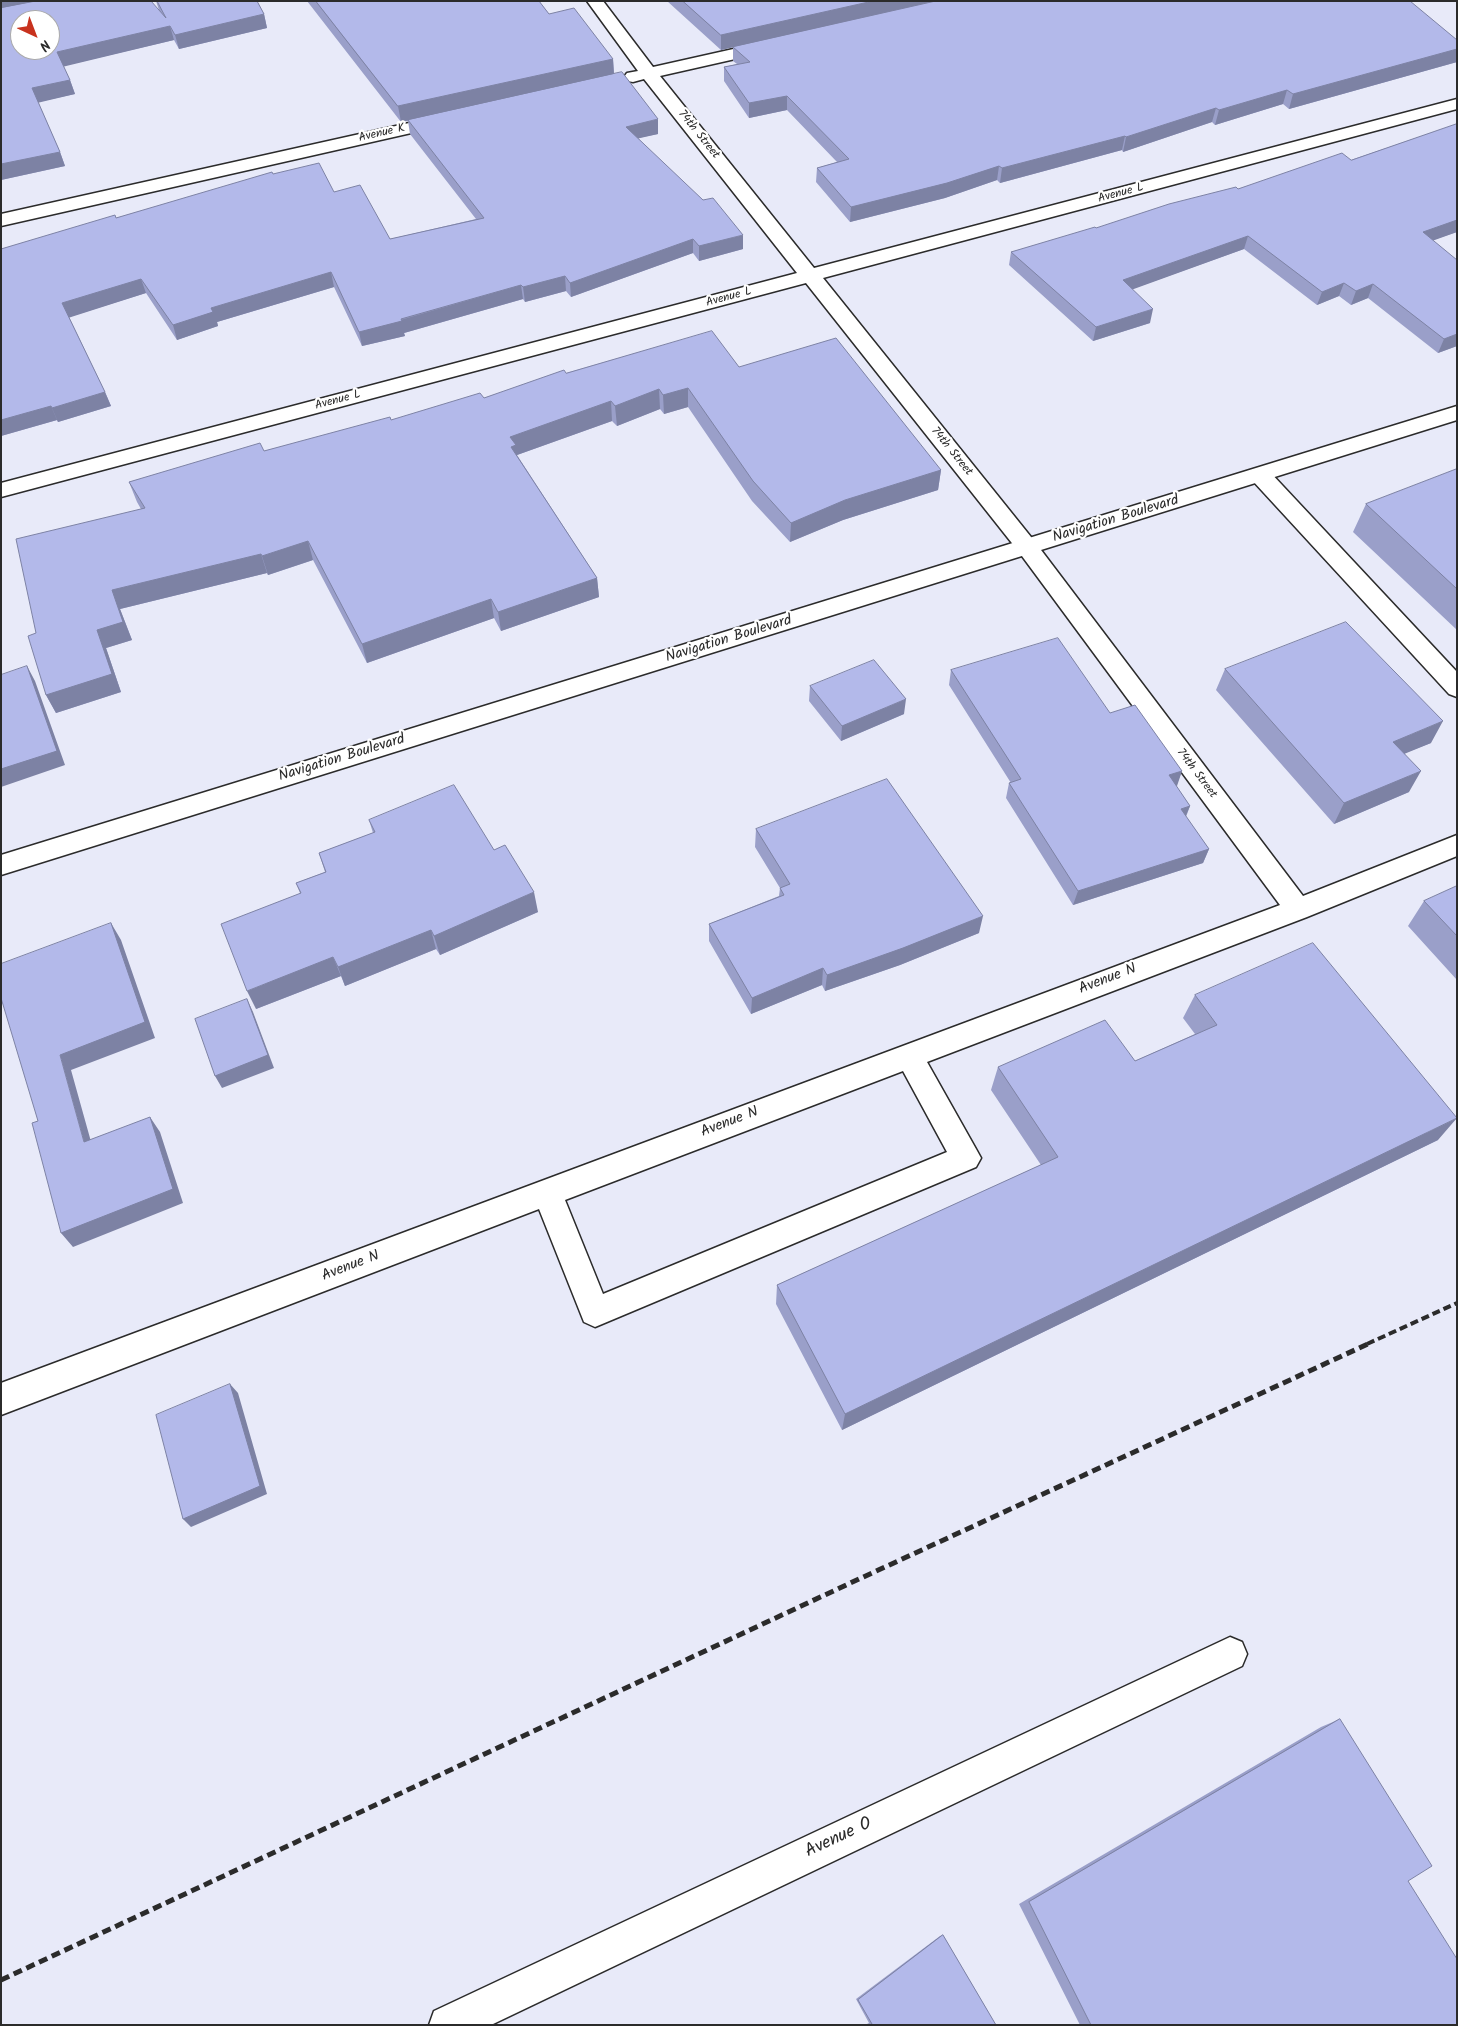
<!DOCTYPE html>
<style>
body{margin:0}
#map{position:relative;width:1458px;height:2026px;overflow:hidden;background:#e8eaf9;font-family:Kalam,sans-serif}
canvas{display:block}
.frame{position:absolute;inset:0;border:2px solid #2b2b2b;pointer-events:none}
.north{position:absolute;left:10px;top:10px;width:50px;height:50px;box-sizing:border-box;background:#fff;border:1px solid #aaa;border-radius:50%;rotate:137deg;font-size:14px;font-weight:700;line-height:20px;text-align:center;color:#2b2b2b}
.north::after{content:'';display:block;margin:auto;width:18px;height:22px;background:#c8321e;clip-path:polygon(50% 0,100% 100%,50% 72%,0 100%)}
</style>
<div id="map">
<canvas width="1458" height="2026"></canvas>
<div class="frame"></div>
<div class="north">N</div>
</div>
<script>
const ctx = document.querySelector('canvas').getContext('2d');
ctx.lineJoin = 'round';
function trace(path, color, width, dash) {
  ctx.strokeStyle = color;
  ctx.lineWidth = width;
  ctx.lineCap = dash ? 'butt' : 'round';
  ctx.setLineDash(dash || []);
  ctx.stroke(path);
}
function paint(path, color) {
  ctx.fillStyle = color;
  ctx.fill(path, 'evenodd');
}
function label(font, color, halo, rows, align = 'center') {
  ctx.font = font + ' Kalam,sans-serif';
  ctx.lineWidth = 4.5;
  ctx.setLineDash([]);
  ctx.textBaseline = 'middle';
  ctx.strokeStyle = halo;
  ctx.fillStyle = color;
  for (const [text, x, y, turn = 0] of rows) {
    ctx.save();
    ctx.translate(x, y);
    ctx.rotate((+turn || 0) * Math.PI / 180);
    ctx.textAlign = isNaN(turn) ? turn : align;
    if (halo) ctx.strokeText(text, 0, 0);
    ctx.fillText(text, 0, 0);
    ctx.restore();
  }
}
const minor = new Path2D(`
 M587,1H603L653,67L769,41L775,42L777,46L775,50L660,76L814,268L1457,99V109L823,278L1035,542L1303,896L1457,835V856L1307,917L927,1062L976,1149L981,1158L976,1167L595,1327L584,1322L539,1209L1,1415V1383L1280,905L1019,552L806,283L1,497V483L797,273L644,79L633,82L627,81L624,77L627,73L638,71ZM903,1071L947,1152L603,1294L565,1200Z
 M445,115L451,116L454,120L451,124L1,226V214Z
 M1260,468L1268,470L1457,672V697L1449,694L1252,480L1249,475L1252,470Z
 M1230,1637L1242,1642L1247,1654L1242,1666L491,2025H429L434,2011Z`);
const major = new Path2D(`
 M1457,406V420L1,875V855Z`);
trace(minor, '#2b2b2b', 3);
trace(major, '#2b2b2b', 3);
paint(minor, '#fff');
paint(major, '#fff');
trace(new Path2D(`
 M1367,1344L1457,1303`), '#2b2b2b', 4, [8, 4]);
trace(new Path2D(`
 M1,1980L859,1579L1370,1343`), '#2b2b2b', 5, [9, 5]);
paint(new Path2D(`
 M1,1L159,10L156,1H257L264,14L267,28L179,49L174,40L63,66L70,80L75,94L38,102L60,152L65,166L1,180Z
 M307,1H539L549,14L613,59L614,73L658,134L638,138L743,249L699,261L693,253L571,297L566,291L525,302L523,299L404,333L405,336L362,346L334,287L217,322L218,326L177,340L146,293L69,317L105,392L111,406L58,422L57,420L1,436V249L116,218L273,174L334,192L390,239L476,219L410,134L408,121L401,122Z
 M667,1H935L1457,40V62L1289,109L1283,104L1215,125L1212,122L1123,152L1122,150L1000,183L997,180L945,198L850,222L816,182L817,168L837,162L787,110L749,118L724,81V67L737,64L733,61V47L721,50Z
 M1457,124V232L1433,240L1457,346L1438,353L1368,298L1351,305L1339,296L1317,305L1244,249L1132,289L1150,323L1093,341L1009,265L1011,252L1238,189L1351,160Z
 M739,367L941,470L938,490L843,520L790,542L752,501L688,407L664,414L660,409L617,426L612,421L517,455L597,578L599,597L501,631L494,618L367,663L313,560L268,575L267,573L120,609L132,640L106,648L121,692L56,713L46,695L36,633L141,509L137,502L129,482L264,451L484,398L566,373Z
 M1457,469V630L1353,532L1366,504Z
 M1225,669L1431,743L1405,753L1409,792L1334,824L1216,690Z
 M951,670L1110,713L1182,771L1176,786L1190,806L1186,817L1209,849L1203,863L1073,905L1006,798L1009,783H1011L949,685Z
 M810,686L904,714L841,741L809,701Z
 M369,820L494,850L538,912L440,955L436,949L345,986L341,976L256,1009L300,893L296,883L325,872L319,853L373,833Z
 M756,829L979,933L900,965L825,991L822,985L751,1014L709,941V924L779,896L780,888L755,847Z
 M1457,886V980L1408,926L1424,901Z
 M1195,995L1438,1140L842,1430L776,1304L777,1285L1041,1165L991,1090L998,1067L1135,1061L1195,1034L1183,1018Z
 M1340,1719L1408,1881L1457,2025H1080L1019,1904L1321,1727Z
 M943,1935L996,2025H865L869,2023L856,1999L940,1936Z`), '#9a9fc9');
paint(new Path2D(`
 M1,1H44L1,10Z
 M873,1H935L721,50V35Z
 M264,14L267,28L179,49L175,35Z
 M170,26L174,40L62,67L57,52Z
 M1457,49V62L1289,109L1293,94Z
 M613,59L614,75L401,122L398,106Z
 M70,80L75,94L37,103L32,88Z
 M1287,90L1283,104L1215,125L1219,110Z
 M787,96V110L749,118V103Z
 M1216,108L1212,122L1123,152L1126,137Z
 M658,119V134L627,141L626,127Z
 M1125,136L1122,150L1000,183L1002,168Z
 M60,152L65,166L1,180V164Z
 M999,166L997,180L945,198L850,222L851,207Z
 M1457,220V232L1418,246L1423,232Z
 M743,235V249L699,261V246Z
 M1248,236L1244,249L1120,294L1123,280Z
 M693,239V253L571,297L570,283Z
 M331,272L334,287L217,322L218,326L177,340L173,325L211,308Z
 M565,276L566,291L525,302L523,287Z
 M141,279L146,293L68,318L62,303Z
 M1344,283L1339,296L1317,305L1322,292Z
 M1373,284L1368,298L1351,305L1356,291Z
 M521,285L523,299L404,333L405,336L362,346L359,332Z
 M1153,309L1150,323L1093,341L1096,327Z
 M1457,334V346L1438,353L1444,339Z
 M688,388V407L664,414L663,395Z
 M659,389L660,409L617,426L615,406Z
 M105,392L111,406L58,422L52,408Z
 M611,401L612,421L517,455L514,466L510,437Z
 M51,406L57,420L1,436V420Z
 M941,470L938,490L843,520L790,542L791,523L845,500Z
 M308,541L313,560L268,575L262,556Z
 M261,554L267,573L120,609L132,640L106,648L121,692L56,713L46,695L97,630L112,590Z
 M597,578L599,597L501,631L498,612Z
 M491,599L494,618L367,663L362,644Z
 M27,666L35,681L65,765L1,787V769Z
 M906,699L904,714L841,741L842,726Z
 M1443,721L1431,743L1382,763L1393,742Z
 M1182,771L1177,786L1164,790L1169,775Z
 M1421,771L1409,792L1334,824L1344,803Z
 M1190,806L1184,820L1181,809Z
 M1209,849L1203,863L1073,905L1078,891Z
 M534,892L538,912L440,955L434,936Z
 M983,916L979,933L900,965L825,991L827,975Z
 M111,923L121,940L155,1038L71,1070L95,1156L84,1142L60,1055Z
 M431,930L436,949L345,986L338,967Z
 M333,957L341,976L256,1009L247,991Z
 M823,968L822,985L751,1014L752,998Z
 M247,999L253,1012L274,1068L222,1088L215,1076Z
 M150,1117L160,1132L183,1203L73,1247L61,1233Z
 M1457,1118L1438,1140L842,1430L845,1414Z
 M230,1384L238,1393L267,1494L191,1527L183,1519Z`), '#7d82a4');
const building = new Path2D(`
 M36,1H151L166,18L157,1H257L264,14L175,35L170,26L57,52L70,80L32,88L60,152L1,164V8ZM20,20H50V50H20Z
 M316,1H539L549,14L574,8L613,59L398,106Z
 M683,1H873L721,35Z
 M936,1H1410L1457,40V49L1293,94L1287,90L1219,110L1216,108L1126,137L1125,136L1002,168L999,166L947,183L851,207L817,168L849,159L787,96L749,103L724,67L750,62L733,47Z
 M622,72L658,119L626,127L703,200L713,198L743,235L699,246L693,239L570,283L565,276L523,287L521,285L401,319L402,321L359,332L331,272L211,308L213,312L173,325L141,279L62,303L105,392L52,408L51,406L1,420V249L115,215L116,218L272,172L273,174L319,163L334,192L360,185L390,239L484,218L408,120Z
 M1457,124V220L1423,232L1457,260V334L1444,339L1373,284L1356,291L1344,283L1322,292L1248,236L1123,280L1153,309L1096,327L1011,252L1095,227L1096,228L1169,204L1236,187L1238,189L1342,153L1351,160Z
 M712,331L739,367L836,338L941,470L845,500L791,523L753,481L688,388L663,395L659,389L615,406L611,401L510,437L516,445L511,447L597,578L498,612L491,599L362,644L308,541L262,556L261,554L112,590L123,622L97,630L112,674L46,695L28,636L36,633L16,539L145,508L129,482L260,443L264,451L390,417L391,420L480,393L484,398L564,370L566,373Z
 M1457,469V589L1366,504Z
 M1346,622L1443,721L1393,742L1421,771L1344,803L1225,669Z
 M1058,638L1110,713L1135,705L1182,771L1169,775L1190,806L1181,809L1209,849L1078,891L1009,783L1021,779L951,670Z
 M874,660L906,699L842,726L810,686Z
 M27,666L57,751L1,769V675Z
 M887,779L983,916L903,948L827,975L823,968L752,998L709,924L784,895L780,888L790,884L756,829Z
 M454,785L494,850L505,845L534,892L434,936L431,930L338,967L333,957L247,991L221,924L301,893L296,883L326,872L319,853L375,832L369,820Z
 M1457,886V936L1424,901Z
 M111,923L145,1022L60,1055L84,1142L150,1117L173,1189L61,1233L32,1123L38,1121L1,998V964Z
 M1313,943L1457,1118L845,1414L777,1285L1058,1157L998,1067L1105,1020L1135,1061L1217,1025L1195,995Z
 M247,999L268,1055L215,1076L195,1019Z
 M230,1384L260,1486L183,1519L156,1415Z
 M1340,1719L1432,1866L1408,1881L1457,1959V2025H1091L1029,1902Z
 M943,1935L996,2025H870L872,2024L858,2000Z`);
paint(building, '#b3b9ea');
trace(building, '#7d82a4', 1);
label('12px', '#2b2b2b', '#fff', [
 ["Avenue K",382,134,-13],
 ["74th Street",698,135,51],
 ["Avenue L",1121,194,-15],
 ["Avenue L",729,298,-15],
 ["Avenue L",338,401,-15],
 ["74th Street",951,452,51],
 ["74th Street",1196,774,53]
]);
label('15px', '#2b2b2b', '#fff', [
 ["Navigation Boulevard",1116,520,-17],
 ["Navigation Boulevard",729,640,-17],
 ["Navigation Boulevard",342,759,-17],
 ["Avenue N",1108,980,-21],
 ["Avenue N",730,1123,-21],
 ["Avenue N",351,1267,-21]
]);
label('18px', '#2b2b2b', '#fff', [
 ["Avenue O",839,1839,-25]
]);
</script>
